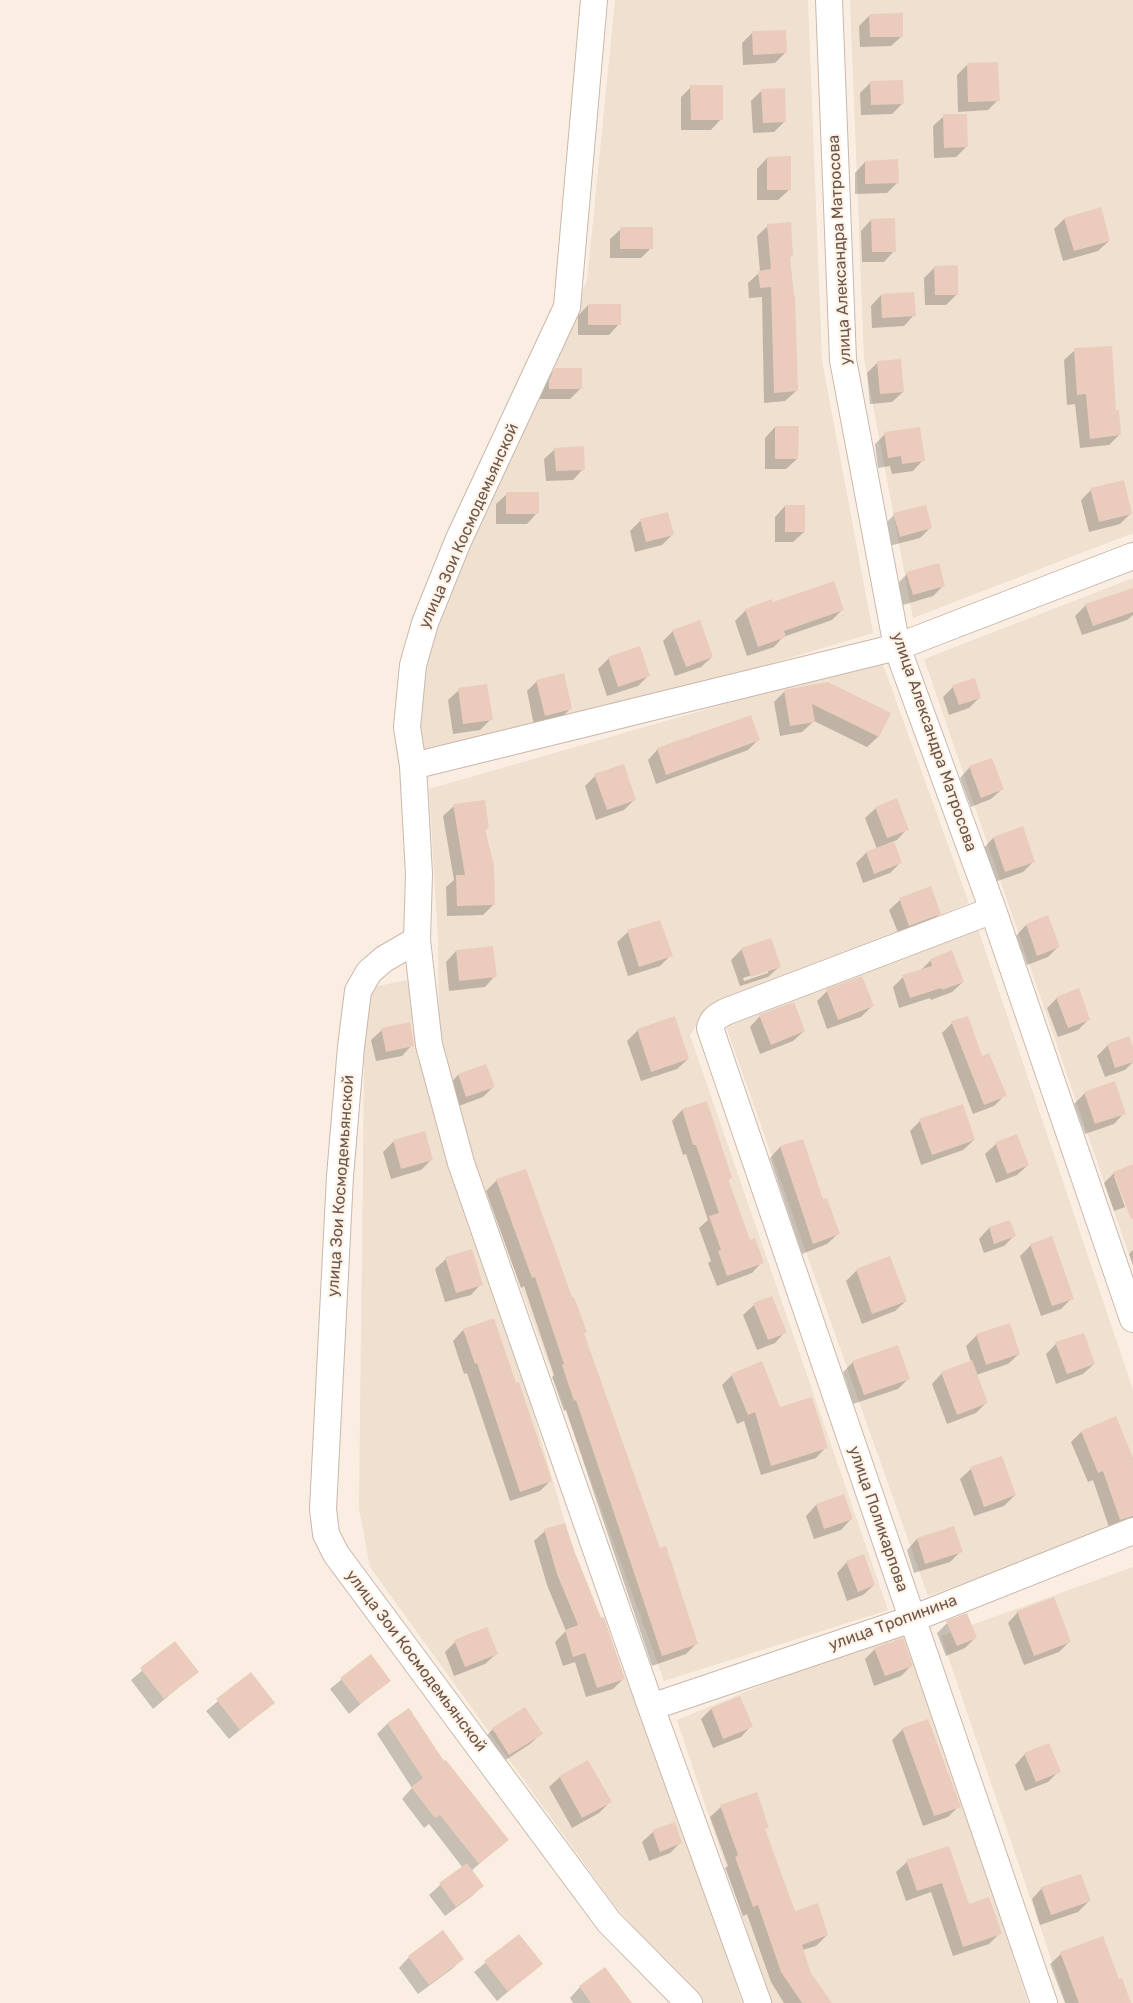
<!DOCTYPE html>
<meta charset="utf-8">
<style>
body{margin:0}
canvas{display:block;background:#f9eee1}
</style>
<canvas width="1133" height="2003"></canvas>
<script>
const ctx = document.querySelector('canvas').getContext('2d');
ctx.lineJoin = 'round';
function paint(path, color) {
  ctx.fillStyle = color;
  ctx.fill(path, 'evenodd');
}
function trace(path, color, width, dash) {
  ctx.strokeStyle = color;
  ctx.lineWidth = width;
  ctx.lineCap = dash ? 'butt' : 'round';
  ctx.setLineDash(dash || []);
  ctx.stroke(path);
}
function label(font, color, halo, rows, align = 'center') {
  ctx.font = font + ' Rubik,sans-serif';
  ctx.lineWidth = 4.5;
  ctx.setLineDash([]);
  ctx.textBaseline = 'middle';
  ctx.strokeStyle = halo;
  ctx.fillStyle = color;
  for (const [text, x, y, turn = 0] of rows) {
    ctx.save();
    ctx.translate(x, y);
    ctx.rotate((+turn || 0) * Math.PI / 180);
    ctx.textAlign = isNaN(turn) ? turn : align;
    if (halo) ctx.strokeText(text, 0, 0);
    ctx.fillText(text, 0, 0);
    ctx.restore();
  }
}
paint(new Path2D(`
 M615,0H808L822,361L873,633L418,769L420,670L456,579L587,281Z
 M850,0H1133V533L913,618L864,358Z
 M1133,578V1266L924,659Z
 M881,659L969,903L703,1016L690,1035L888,1610L664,1681L471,1151L439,1039L438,939L429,789Z
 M976,923L1133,1390V1523L928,1596L723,1018Z
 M407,980L571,1543L683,1819L742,2003H702L665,1965L612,1902L370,1567L359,1508L365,989Z
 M1133,1567V2003H1066L941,1636Z
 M906,1626L1028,2003H771L677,1720Z`), '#efe0d0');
paint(new Path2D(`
 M870,15L902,36L891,46L860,47L859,26Z
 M753,32L785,53L775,63L743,65L742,43Z
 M967,65L998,100L988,110L958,112L957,75Z
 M870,83L903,103L892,114L861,115L860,93Z
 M691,87L721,119L711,130H681V97Z
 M761,91L785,121L774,132L753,133L751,101Z
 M944,116L966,147L956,157L934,158L933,126Z
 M767,158L789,190L778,200H757V169Z
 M865,162L898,182L887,193L855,194V173Z
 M1064,219L1109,241L1098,251L1063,261L1054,229Z
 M871,220L894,251L884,262H862L861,231Z
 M768,226L792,255L789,258L796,391L785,401L764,403L762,297L749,298L748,283L760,272L757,236Z
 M621,229L651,248L641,258H610V239Z
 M935,267L957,294L946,305H925L924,278Z
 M881,295L914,315L904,326L872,328L871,306Z
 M588,305L619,324L609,335H578V316Z
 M1075,350L1114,412L1119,435L1109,445L1080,448L1075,404L1067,405L1064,360Z
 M878,362L903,392L892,402L870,404L867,373Z
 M556,369L581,388L570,399H539V392L545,380Z
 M775,427L797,459L786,469H765V438Z
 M885,434L923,460L913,471L892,474L890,466L878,468L875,444Z
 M555,449L583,469L573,480L546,481L544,459Z
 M1091,490L1130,514L1120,524L1089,532L1081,500Z
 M507,494L537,513L527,524H496V504Z
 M785,506L804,532L793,542H775V517Z
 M667,514L672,535L662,545L635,552L630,531L640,521Z
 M894,515L930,528L920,538L889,546L884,525Z
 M907,574L944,585L933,596L903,605L897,584Z
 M1133,596V615L1127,620L1082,635L1075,616L1086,605Z
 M771,601L772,604L843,609L832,620L783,637L774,647L747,656L735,621L745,611Z
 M673,631L712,657L701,667L675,676L663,641Z
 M609,658L648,676L638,686L607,696L598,669Z
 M537,681L570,709L560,719L534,725L527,691Z
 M828,683L889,714L878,737L867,747L814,721L802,732L780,736L774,702L784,692Z
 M953,687L980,697L969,708L949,715L943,697Z
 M459,690L491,719L480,730L453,734L448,700Z
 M758,740L748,750L656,784L648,760L658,749Z
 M970,767L1002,789L991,799L971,807L960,778Z
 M595,776L635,799L624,810L596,820L585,786Z
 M454,806L487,828L484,831L494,904L483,915L447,916L446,887L454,880L443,816Z
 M876,808L907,829L897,840L892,842L900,863L890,873L863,883L856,863L866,853L877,849L865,818Z
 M1022,828L1033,862L1023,872L995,882L983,849L993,838Z
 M900,900L940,913L929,924L899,935L889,910Z
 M1026,925L1058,947L1048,957L1027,965L1016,936Z
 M628,932L671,955L660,966L628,976L617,942Z
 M742,949L779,967L768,977L740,986L731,960ZM768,970V973L744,981L743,978Z
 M456,951L495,976L485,987L449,991L446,962Z
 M931,960L963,982L952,992L931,1000L930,998L899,1008L893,987L903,977L920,971Z
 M827,991L872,1006L861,1017L827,1029L817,1001Z
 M1057,998L1089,1019L1078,1030L1058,1037L1047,1008Z
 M760,1016L804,1031L793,1041L760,1054L750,1027Z
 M952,1023L981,1058L1005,1095L994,1106L973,1114L942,1033Z
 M382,1030L412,1045L402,1056L376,1061L371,1040Z
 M638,1030L688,1059L677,1069L641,1081L627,1041Z
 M1108,1045L1133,1052V1062L1125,1070L1105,1077L1097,1056Z
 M458,1075L493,1087L483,1097L456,1107L448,1086Z
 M1085,1093L1124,1113L1114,1124L1085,1134L1074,1104Z
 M706,1103L730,1178L727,1181L749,1242L762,1262L752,1273L717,1286L708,1263L711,1261L699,1228L708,1220L686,1154L683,1155L672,1121L682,1110Z
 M920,1121L974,1140L963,1150L921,1165L910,1131Z
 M802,1140L822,1201L838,1234L827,1244L802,1254L770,1158L780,1147Z
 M394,1141L432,1159L421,1170L391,1179L383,1152Z
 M996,1144L1028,1165L1017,1175L996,1183L985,1154Z
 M1133,1166V1204L1117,1176H1114L1125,1207L1114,1211L1104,1183L1114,1173Z
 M497,1180L585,1332L583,1334L659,1550L697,1643L686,1654L652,1666L566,1410L564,1411L552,1377L554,1375L524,1286L521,1288L486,1191Z
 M1009,1222L1014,1236L1004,1246L984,1253L979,1239L989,1228Z
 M1031,1245L1072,1298L1061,1309L1041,1316L1020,1256Z
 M1133,1250V1265L1129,1254Z
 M889,1258L906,1301L895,1311L862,1324L846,1281L856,1271Z
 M446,1259L481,1284L471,1295L445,1302L435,1269Z
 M754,1305L785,1332L775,1343L757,1350L743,1315Z
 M463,1330L550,1481L540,1491L510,1501L467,1373L464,1374L453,1341Z
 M977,1335L1019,1354L1008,1364L976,1375L986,1403L976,1413L947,1424L932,1384L942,1373L971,1362L966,1346Z
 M1056,1344L1094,1364L1083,1374L1056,1384L1046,1354Z
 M853,1362L908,1379L898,1389L853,1404L843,1372Z
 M732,1375L779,1409L826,1447L816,1458L761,1475L744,1421L737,1424L722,1385Z
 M1081,1432L1133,1461V1523L1110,1530L1093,1480L1088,1482L1071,1442Z
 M971,1469L1015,1495L1004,1506L974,1516L960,1479Z
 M843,1496L851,1519L841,1530L814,1539L806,1516L816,1505Z
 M545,1531L573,1554L624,1678L613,1689L586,1697L575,1662L563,1666L555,1642L566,1631L547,1585L534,1541Z
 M917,1539L961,1551L950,1562L914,1573L907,1550Z
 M847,1562L874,1585L863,1595L847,1601L837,1573Z
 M1018,1612L1069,1642L1059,1652L1024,1665L1008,1623Z
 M947,1623L975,1638L965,1648L946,1656L937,1633Z
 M455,1642L496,1654L485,1664L454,1676L445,1652Z
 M175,1643L197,1672L153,1709L131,1680Z
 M875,1649L911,1666L901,1676L874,1686L865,1659Z
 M370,1656L389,1680L349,1714L330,1689Z
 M251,1674L273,1703L229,1739L206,1711Z
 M525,1709L541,1734L530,1744L498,1765L482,1740L493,1729Z
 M711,1709L751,1726L741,1737L713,1748L701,1719Z
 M408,1710L444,1764L507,1840L471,1871L482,1886L472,1896L445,1916L429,1895L440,1885L463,1868L429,1824L424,1828L402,1799L412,1788L377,1734L387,1724Z
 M903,1729L959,1806L948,1817L923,1826L892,1740Z
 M1025,1754L1059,1771L1048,1782L1025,1791L1015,1765Z
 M560,1777L610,1802L599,1813L572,1828L549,1787Z
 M721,1807L767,1827L764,1830L794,1913L827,1935L816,1946L802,1950L810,1974L830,2003H784L771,1982L747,1914L743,1916L725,1868L728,1866L710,1817Z
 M674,1823L681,1842L670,1853L649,1861L642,1842L653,1832Z
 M948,1848L968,1906L1000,1933L989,1944L953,1956L931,1892L906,1901L896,1872L907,1862Z
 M1042,1888L1089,1901L1078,1912L1040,1925L1032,1899Z
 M519,1936L541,1964L497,2001L474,1972Z
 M1102,1938L1127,2003H1065L1050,1964L1061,1954Z
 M409,1957L462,1959L452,1969L418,1994L399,1968Z
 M580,1987L621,2003H573L570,1998Z`), '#0003');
paint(new Path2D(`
 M903,13V37H870L869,14Z
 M786,30L787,53L753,55L752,31Z
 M998,62L1000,101L968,102L967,63Z
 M903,80L904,104L871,105L870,81Z
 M690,85H723V120H691Z
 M785,88L786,122L763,123L761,89Z
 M943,114H967L968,147L944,148Z
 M791,156V190H767V157Z
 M898,159L899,183L865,184V161Z
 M1101,207L1110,241L1074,251L1064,218Z
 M895,218L896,252H872L871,219Z
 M791,222L793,256H790L794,296H795L798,391L774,393L771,287L760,288L758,271L771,269L767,224Z
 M620,227H653V249H620Z
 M958,265V295H935L934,266Z
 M914,292L916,316L882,318L881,294Z
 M588,304H621V325H588Z
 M1112,346L1116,410H1119L1121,435L1090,439L1086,394L1077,395L1074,348Z
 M901,359L904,392L880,394L877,361Z
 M555,368H582V389H549V380Z
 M775,426H799L798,459H775Z
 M920,427L925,461L902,464L901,456L888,458L884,432Z
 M584,446L585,470L556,471L554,448Z
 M1124,480L1132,514L1099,522L1090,488Z
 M506,492H539V514H506Z
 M785,505H805V532H785Z
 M926,505L932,528L900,537L893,513Z
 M668,512L674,535L646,542L640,519Z
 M939,563L945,586L913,595L906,572Z
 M834,581L844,610L784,631L786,637L758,647L745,609L772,599L773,602Z
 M1133,588V612L1093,626L1085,604Z
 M700,620L713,657L686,667L672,630Z
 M640,646L650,676L618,687L608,657Z
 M564,673L572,709L545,716L536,680Z
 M975,678L981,698L959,705L952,685Z
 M828,682L891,713L879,737L812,704L815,722L790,726L784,690Z
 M487,684L493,720L463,724L458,688Z
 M751,715L760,740L666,775L657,748Z
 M992,758L1004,789L981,798L969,766Z
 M624,764L636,800L607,810L594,774Z
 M897,798L909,830L887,838L875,807Z
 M485,800L489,828L485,829L494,866L495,905L457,906L456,875H465L453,804Z
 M1023,826L1035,862L1005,872L993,837Z
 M894,841L902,863L874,874L866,852Z
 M931,886L941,914L909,926L899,898Z
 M1048,915L1060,947L1037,956L1026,924Z
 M660,920L673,956L639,967L627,930Z
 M771,938L781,967L751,977L741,948Z
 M493,946L497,977L459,981L456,950Z
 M952,950L964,982L942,990L941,988L910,998L902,975L932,966L930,959Z
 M862,976L874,1006L838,1020L826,989Z
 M1079,988L1090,1020L1068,1028L1056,997Z
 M794,1002L805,1031L771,1045L759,1015Z
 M675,1016L689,1059L651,1072L637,1029Z
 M968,1016L982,1056L989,1053L1007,1096L984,1105L951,1021Z
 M410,1022L414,1046L386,1052L381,1028Z
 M1129,1036L1133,1047V1062L1115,1068L1107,1044Z
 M486,1064L495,1087L466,1097L458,1074Z
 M1115,1081L1126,1114L1095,1124L1084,1092Z
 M707,1101L732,1178L728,1179L750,1240L755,1238L764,1263L727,1276L718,1251L721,1250L709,1216L719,1213L696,1145H693L682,1109Z
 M963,1104L975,1140L932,1155L919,1119Z
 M425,1131L433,1160L401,1169L393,1140Z
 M1017,1134L1029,1165L1007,1174L995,1142Z
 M803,1139L823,1199L827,1198L840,1234L813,1244L780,1146Z
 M1133,1164V1219H1131L1113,1172Z
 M526,1169L572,1297H574L587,1332L584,1333L660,1548L666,1546L698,1644L662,1656L576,1400L574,1401L562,1365L564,1364L535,1277L532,1278L496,1179Z
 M1010,1220L1016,1236L994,1244L989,1227Z
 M1052,1236L1074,1299L1052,1306L1030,1244Z
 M472,1249L483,1285L456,1293L445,1257Z
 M890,1256L907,1301L872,1314L856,1269Z
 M772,1296L787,1333L768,1340L753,1303Z
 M494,1318L516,1383L519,1382L552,1481L520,1492L477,1363L475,1364L463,1329Z
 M1010,1323L1020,1354L986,1365L976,1334Z
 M1084,1333L1095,1364L1067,1374L1055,1342Z
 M898,1345L910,1379L864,1395L852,1361Z
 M972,1360L988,1403L957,1415L941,1372Z
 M762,1361L780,1407L812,1397L828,1448L771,1466L755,1412L748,1415L731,1374Z
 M1116,1416L1133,1458V1516L1120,1520L1103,1471L1098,1473L1081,1431Z
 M1002,1456L1016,1495L984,1507L970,1467Z
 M844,1494L853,1519L824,1529L816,1504Z
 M565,1523L575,1553L601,1618L604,1617L625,1679L597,1688L585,1653L573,1657L565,1630L578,1625L557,1574L544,1529Z
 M954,1526L963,1552L925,1564L917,1538Z
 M864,1554L875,1585L858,1592L846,1561Z
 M1054,1597L1071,1642L1034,1656L1017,1611Z
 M967,1613L977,1638L957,1646L946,1621Z
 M487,1627L498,1654L465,1667L454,1640Z
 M903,1638L913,1666L885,1676L874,1648Z
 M175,1641L199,1672L164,1699L140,1668Z
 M371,1654L391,1681L360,1704L340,1678Z
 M251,1672L275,1703L240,1730L216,1699Z
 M740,1696L753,1727L723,1739L711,1708Z
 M525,1707L543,1734L509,1755L492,1728Z
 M409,1708L444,1761L446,1760L509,1840L479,1864L440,1815L435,1818L411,1787L423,1778L387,1723Z
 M928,1719L961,1807L934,1816L902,1728Z
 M1049,1743L1061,1772L1036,1782L1024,1753Z
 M588,1760L612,1802L582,1818L559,1776Z
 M757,1792L769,1828L765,1829L795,1911L818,1903L828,1935L802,1945L811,1973L832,2003H802L781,1972L758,1905L753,1907L735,1857L738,1855L720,1805Z
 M675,1822L682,1843L660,1852L652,1830Z
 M949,1846L969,1904L989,1897L1002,1934L963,1947L942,1883L917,1891L906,1860Z
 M467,1863L484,1886L456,1907L439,1883Z
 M1081,1874L1091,1901L1051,1915L1041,1887Z
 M443,1930L464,1959L429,1985L408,1956Z
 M519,1934L543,1964L508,1992L484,1961Z
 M1103,1936L1119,1979L1122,1978L1131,2003H1079L1060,1952Z
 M605,1967L632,2003H591L579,1986Z`), '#ebccbc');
const minor = new Path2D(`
 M594,0L567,307L458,541L425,623L413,665L407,727L413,766L419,874L417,940L384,959L369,972L358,991L351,1047L340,1176L323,1509L326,1534L336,1554L609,1922L689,2003
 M829,0L843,360L897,647L993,910L1133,1319
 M413,766L897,647L1133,556
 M993,910L725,1012C718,1016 712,1019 710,1028L1044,2003
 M417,940L429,1045L461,1163L651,1707L758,2003
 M651,1707L912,1619L1133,1531`);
trace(minor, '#cab8ac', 28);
trace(minor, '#fff', 26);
label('16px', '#6d554b', '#fdf3e6', [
 ["улица Александра Матросова",840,250,-93],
 ["улица Зои Космодемьянской",469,526,-66],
 ["улица Александра Матросова",934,742,71],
 ["улица Зои Космодемьянской",341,1186,-86],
 ["улица Поликарпова",878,1519,71],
 ["улица Тропинина",893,1623,-20],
 ["улица Зои Космодемьянской",416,1661,53]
]);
</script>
